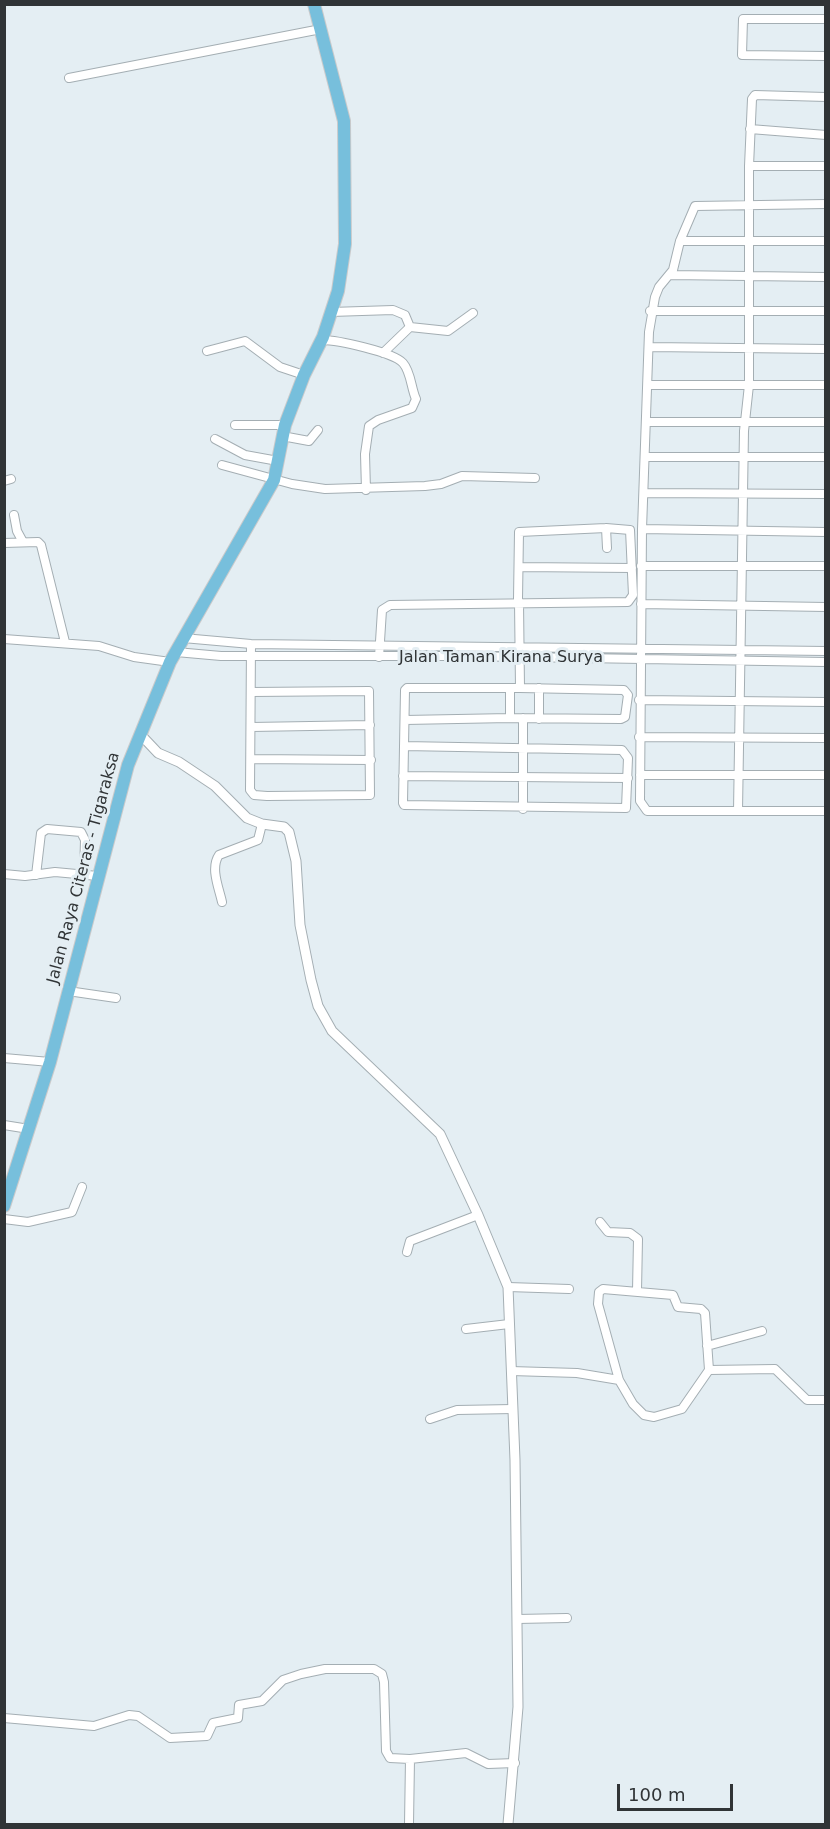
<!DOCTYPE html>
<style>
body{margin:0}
#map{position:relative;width:830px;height:1829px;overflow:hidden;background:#e4eef3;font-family:"DejaVu Sans",sans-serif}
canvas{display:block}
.frame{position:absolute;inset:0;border:6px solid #303436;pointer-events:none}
.scale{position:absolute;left:617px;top:1784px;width:116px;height:27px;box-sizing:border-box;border:3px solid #303436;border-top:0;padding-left:8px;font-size:18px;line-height:21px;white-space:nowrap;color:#303436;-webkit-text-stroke:4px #e4eef3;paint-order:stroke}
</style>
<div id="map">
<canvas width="830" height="1829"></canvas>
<div class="frame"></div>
<div class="scale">100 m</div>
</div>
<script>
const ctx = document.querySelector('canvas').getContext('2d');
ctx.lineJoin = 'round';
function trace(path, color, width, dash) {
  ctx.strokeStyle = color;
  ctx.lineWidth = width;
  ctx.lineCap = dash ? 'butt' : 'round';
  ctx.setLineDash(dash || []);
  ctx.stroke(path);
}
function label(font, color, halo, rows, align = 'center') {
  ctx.font = font + ' "DejaVu Sans",sans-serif';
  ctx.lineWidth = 6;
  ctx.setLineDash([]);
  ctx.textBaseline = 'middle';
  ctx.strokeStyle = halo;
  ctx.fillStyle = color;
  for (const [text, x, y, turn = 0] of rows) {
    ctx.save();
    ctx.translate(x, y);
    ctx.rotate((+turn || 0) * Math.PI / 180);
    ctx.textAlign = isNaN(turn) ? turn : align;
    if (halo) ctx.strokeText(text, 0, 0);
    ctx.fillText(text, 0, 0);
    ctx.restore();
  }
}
const minor = new Path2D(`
 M826,19H743L742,55L826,56
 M69,78L321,29
 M750,129L826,135
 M749,166H826
 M826,204L695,206L680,241L673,270L659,287L655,297L649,332L642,529L640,801L647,811H826
 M680,241H826
 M670,275L826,277
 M650,311H826
 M331,312L393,310L405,315L410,327L383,353
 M410,327L448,331L473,313
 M322,340C337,340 393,352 403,363C411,372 411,388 416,399L412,408L378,420L369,426L365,454L366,490
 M649,347L826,349
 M207,351L245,341L280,367L304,375
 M648,385H826
 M647,422H826
 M235,425H285
 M282,436L309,441L318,430
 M215,439L245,455L278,461
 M646,457H826
 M222,465L292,484L325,489L425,486L441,484L462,476L535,478
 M4,481L11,479
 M645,493L826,494
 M14,515L17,531L23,542
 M606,528L607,548
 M642,529L826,532
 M4,543L38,542L41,545L65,642
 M641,566H826
 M519,567L632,568
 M641,604L826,607
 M183,638L251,644L826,651
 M4,639L99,646L134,657L170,662
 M251,644L250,790L254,795L267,796L370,795L369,691L251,692
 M176,652L221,656H459L826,662
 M379,657L382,610L390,605L628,602L633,595L630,530L606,528L519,532L518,599L519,602L520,688H510V718L621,719L625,717L628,695L624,690L520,688
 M539,688V719
 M639,700L826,702
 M523,718V809
 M405,720L510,718
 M251,727L370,725
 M639,737L826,738
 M404,746L622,750L628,758L626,808L404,805L403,803L405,690L407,688H510
 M251,759L371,760
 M640,775H826
 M403,776L628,778
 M738,811L744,431L749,385V166L752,99L755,95L826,97
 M4,874L25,876L55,872L98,876
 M36,875L41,833L47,829L81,832L85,840L84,875
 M222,902C219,888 210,868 219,855L258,840L262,824
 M68,991L116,998
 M4,1058L50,1062
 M4,1125L29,1129
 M4,1219L28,1222L72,1212L82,1187
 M600,1222L608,1232L630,1233L638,1239L637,1291
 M407,1252L410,1241L478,1215
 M508,1287L569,1289
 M466,1329L509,1324
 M707,1346L762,1331
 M709,1370L682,1409L654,1417L644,1415L633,1404L619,1380L598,1304L599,1292L603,1289L673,1295L678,1307L701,1309L705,1313L709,1370L775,1369L807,1400H826
 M511,1371L577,1373L619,1380
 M430,1419L457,1410L513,1409
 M517,1619L567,1618
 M4,1718L94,1726L129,1715L138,1716L170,1738L207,1736L213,1723L238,1718L239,1705L262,1701L283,1680L301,1674L325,1669H374L382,1674L384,1682L386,1751L390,1758L410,1759L466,1753L488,1764L515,1763
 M409,1824L410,1759`);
const tertiary = new Path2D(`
 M140,734L158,753L179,762L215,786L247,818L262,824L284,827L289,832L296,861L300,925L311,980L318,1006L332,1031L440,1134L478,1215L508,1287L515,1460L518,1707L508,1824`);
const primary = new Path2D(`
 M4,1206L50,1062L128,765L170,662L274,480L285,425L304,375L323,337L338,291L345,244L344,121L314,4`);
trace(minor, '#a4aeb3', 10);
trace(tertiary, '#a4aeb3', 11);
trace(primary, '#c9cacb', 14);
trace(minor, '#fff', 8);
trace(tertiary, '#fff', 9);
trace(primary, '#77bfdc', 12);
label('16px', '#303436', '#e4eef3', [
 ["Jalan Taman Kirana Surya",501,658],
 ["Jalan Raya Citeras - Tigaraksa",84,868,-75]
]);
</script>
